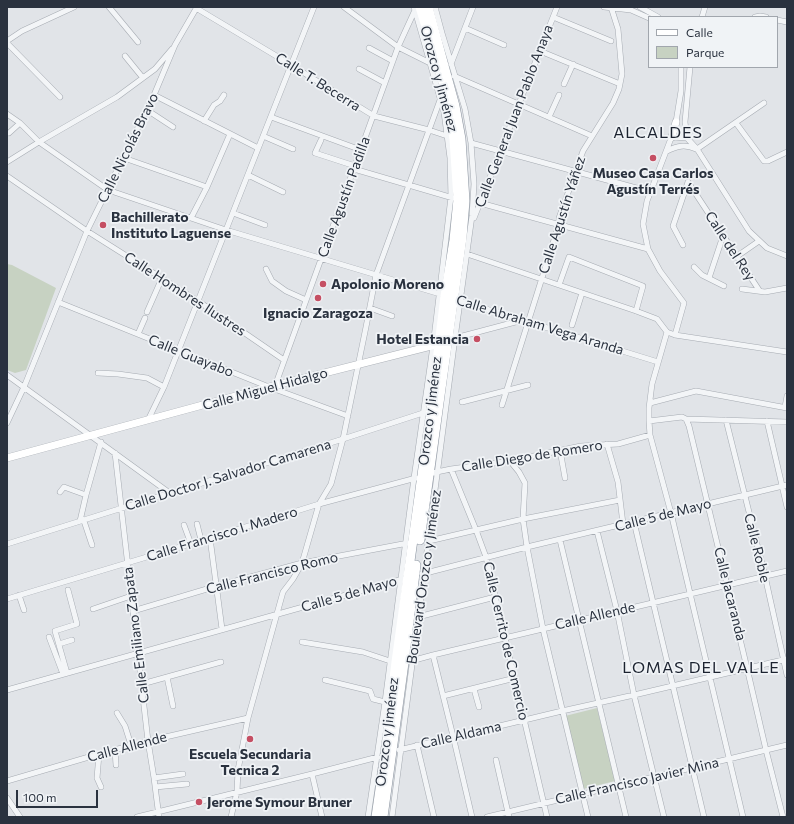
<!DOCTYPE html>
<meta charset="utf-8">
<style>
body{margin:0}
#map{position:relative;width:794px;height:824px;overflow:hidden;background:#e1e4e8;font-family:Commissioner,sans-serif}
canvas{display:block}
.frame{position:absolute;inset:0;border:8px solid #2a323f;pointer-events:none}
.legend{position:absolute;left:648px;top:16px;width:130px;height:52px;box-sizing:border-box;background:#f0f3f6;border:1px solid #a1a6ad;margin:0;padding:5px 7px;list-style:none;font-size:12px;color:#2a323f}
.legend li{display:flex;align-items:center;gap:8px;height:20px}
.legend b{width:20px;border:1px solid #a1a6ad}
.scale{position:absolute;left:16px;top:790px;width:82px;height:18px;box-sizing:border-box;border:2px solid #2a323f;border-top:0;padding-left:5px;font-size:12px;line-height:14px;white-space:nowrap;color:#2a323f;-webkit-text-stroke:3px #f0f3f6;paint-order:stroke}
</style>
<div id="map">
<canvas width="794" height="824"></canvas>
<div class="frame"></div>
<ul class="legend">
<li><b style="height:5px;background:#fff"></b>Calle</li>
<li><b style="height:11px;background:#c7d2c2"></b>Parque</li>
</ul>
<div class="scale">100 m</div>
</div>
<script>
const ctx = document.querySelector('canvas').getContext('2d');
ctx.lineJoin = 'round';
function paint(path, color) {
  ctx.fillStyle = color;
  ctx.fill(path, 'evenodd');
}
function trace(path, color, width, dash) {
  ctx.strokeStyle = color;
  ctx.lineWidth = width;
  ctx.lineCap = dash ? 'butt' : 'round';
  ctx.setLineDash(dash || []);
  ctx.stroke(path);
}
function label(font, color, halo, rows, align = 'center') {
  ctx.font = font + ' Commissioner,sans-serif';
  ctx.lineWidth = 3.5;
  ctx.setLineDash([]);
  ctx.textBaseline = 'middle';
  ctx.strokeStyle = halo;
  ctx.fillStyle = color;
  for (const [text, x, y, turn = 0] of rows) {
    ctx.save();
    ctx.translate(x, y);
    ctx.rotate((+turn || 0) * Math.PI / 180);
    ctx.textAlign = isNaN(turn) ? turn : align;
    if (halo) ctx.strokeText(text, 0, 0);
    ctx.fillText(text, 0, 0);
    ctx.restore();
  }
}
paint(new Path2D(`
 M7,264L12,265L56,288L26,370L15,373L7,370Z
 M597,708L615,781L583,789L565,716Z`), '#c7d2c2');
const street = new Path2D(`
 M109,7L138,42
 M344,7L398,47L430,63
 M604,7L631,10L649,18
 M640,7L658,17
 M196,8L283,60L291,65L374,116L429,130L450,137
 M553,17L611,41
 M702,17L705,7
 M755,17L760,16L766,17
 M777,20L787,22
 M465,28L504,45
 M7,41L22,31L74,7
 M7,43L60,97
 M369,48L393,61
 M540,51L620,84
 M125,56L143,78
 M451,64L473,7
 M690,67L685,122L687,138L697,149L749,231L767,248L787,256
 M359,69L385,83
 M454,76L592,136
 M564,84L573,64
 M154,95L258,148
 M147,110L173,127
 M7,114L20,123L39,142L108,190L226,230L440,294
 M271,117L361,150
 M549,117L559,95
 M204,121L214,105L220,101L224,95
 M676,122L681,91V67
 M736,123L764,161H768L787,152
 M9,133L20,123
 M263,136L293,149
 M321,140L315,153L355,166
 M471,143L651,192
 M697,149L764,103
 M667,151C677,146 685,144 696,149
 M124,158L207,187
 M7,162L39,142L117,97L155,69L172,49
 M354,169L453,198
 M248,175L283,192
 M7,176L87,231L198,301L284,360
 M688,182L759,290
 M480,203L648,249
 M233,213L265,225
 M191,218L207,187L230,134
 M474,218L557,7
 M683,245L673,226L688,182
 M467,254L636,311L657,319L667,332
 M736,257L759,241
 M694,267L702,275L724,286
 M266,269L272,281L286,291L306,300
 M709,278L723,236
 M559,285L569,257L643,286L636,311
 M742,289L765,292L787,288
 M457,300L658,362
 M58,302L269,387L348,416
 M370,308L392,316
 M147,312L162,278
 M572,325L582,293
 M667,332L652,384L649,408V421L650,435L671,513L743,817
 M667,332L675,335L787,352
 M138,334L145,318
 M675,335L684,303L660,271L648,249L643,224L647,201L670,141L672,137L687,138
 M455,338L523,320
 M98,373L118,374L147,378L164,387
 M7,375L171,494
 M275,386L398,47L415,10
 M462,402L528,385
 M650,403L696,391L787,408
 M502,405L559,224V218L583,151L613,103L619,89L622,74L618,29L611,7
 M785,407L787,396
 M686,419L689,426L747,668L766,750L783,817
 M148,420L164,387L314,7
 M726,420L765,576L787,675
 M649,421L682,417L686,419L787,422
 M767,421L787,507
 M7,423L24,387L87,231L154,95L175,45L197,7
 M607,444L618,482L623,524
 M560,450L565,478
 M115,453L148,741L154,778L159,817
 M510,461L519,472L525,483L523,519L527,547L543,629L588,817
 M451,469L476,530L486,557L547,817
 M427,474L451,469L510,461L581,446L618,444L650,435
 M60,492L64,487L86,495
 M80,521L86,495L101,442
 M84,521L92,545
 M634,522L704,817
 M197,524L201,540
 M184,525L191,544
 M597,531L617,611L634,695L664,817
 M210,538L222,629
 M560,540L626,817
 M429,541L523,519L620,500
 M7,544L343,439L426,412
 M422,574L527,547L787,485
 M19,595L24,610
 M7,599L210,538L319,504L416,478
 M93,609L131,596
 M133,611L217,586L302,563L408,543
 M418,617L495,597
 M49,637L63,674
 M302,642L363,652L393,662
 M59,644L72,640
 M433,655L453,736L472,817
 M411,661L433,655L787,571
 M67,673L55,631L77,624L68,590
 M167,677L173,706
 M325,680L370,691L373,699L385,702
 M142,684L221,662
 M474,689L479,707
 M7,690L403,579
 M443,696L515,678
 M117,713L125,726L131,745
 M417,745L434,817
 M115,750L116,765
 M399,750L562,711L634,695L787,659
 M99,754L97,778L101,787
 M496,760L509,817
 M312,774L322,817
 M154,778L183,774
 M7,781L99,754L148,741L248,718
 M155,787L187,784
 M7,798L20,817
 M137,817L312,774L378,757
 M231,817L237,792L238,770L248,718L283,592L293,579L302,563L319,504L331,484L343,439L366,327L376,275L440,100
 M368,817L385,702L414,478L433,346L451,197L450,158L444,112L414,7
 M392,817L455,338L472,216L474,184L471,143L465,109L442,33L435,7
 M487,817L787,745`);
const secondary = new Path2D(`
 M672,137L676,122
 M7,458L269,387L439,344L455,338`);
const highway = new Path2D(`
 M420,540L462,238L465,201L461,139L455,106L428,7
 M376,817L385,755L396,662L431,410L445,296L454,240L458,199L454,139L449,111L442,79L420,7
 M383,817L404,663L416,565`);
trace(street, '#a6abb2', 6);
trace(secondary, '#a6abb2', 8);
trace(highway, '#89929e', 10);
trace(street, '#f3f5f7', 5);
trace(secondary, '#fff', 7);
trace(highway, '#fff', 9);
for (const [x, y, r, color] of [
 [653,158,4,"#c54f63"],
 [103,225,4,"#c54f63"],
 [323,284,4,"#c54f63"],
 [318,298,4,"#c54f63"],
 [477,339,4,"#c54f63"],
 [250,739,4,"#c54f63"],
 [199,802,4,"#c54f63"]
]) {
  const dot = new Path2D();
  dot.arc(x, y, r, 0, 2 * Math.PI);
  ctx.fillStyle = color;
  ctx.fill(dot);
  trace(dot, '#f0f3f6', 1.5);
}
label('14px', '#2a323f', '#f0f3f6', [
 ["Orozco y Jiménez",439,79,75],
 ["Calle T. Becerra",318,82,32],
 ["Calle General Juan Pablo Anaya",514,116,-69],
 ["Calle Nicolás Bravo",128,148,-64],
 ["Calle Agustín Padilla",344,197,-70],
 ["Calle Agustín Yáñez",562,215,-72],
 ["Calle del Rey",730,246,57],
 ["Calle Hombres Ilustres",185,294,33],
 ["Calle Abraham Vega Aranda",540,325,17],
 ["Calle Guayabo",191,356,22],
 ["Calle Miguel Hidalgo",265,389,-15],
 ["Orozco y Jiménez",430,411,-83],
 ["Calle Diego de Romero",532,456,-9],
 ["Calle Doctor J. Salvador Camarena",228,475,-17],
 ["Calle 5 de Mayo",663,515,-14],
 ["Calle Francisco I. Madero",222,534,-17],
 ["Calle Roble",757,548,76],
 ["Calle Francisco Romo",272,573,-14],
 ["Boulevard Orozco y Jiménez",424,577,-82],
 ["Calle 5 de Mayo",349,594,-16],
 ["Calle Jacaranda",730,594,76],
 ["Calle Allende",595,616,-13],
 ["Calle Emiliano Zapata",136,635,-97],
 ["Calle Cerrito de Comercio",506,641,77],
 ["Orozco y Jiménez",387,732,-83],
 ["Calle Aldama",461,735,-13],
 ["Calle Allende",127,747,-15],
 ["Calle Francisco Javier Mina",637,781,-13]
]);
label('bold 14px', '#2a323f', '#f0f3f6', [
 ["Museo Casa Carlos",653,173],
 ["Agustín Terrés",653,189],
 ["Bachillerato",111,217,"left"],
 ["Instituto Laguense",111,233,"left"],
 ["Apolonio Moreno",331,284,"left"],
 ["Ignacio Zaragoza",318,313],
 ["Hotel Estancia",469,339,"right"],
 ["Escuela Secundaria",250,754],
 ["Tecnica 2",250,770],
 ["Jerome Symour Bruner",207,802,"left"]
]);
ctx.letterSpacing = '1px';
label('16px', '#1c2330', '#f0f3f6', [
 ["ALCALDES",658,133],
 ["LOMAS DEL VALLE",701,668]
]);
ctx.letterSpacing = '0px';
</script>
